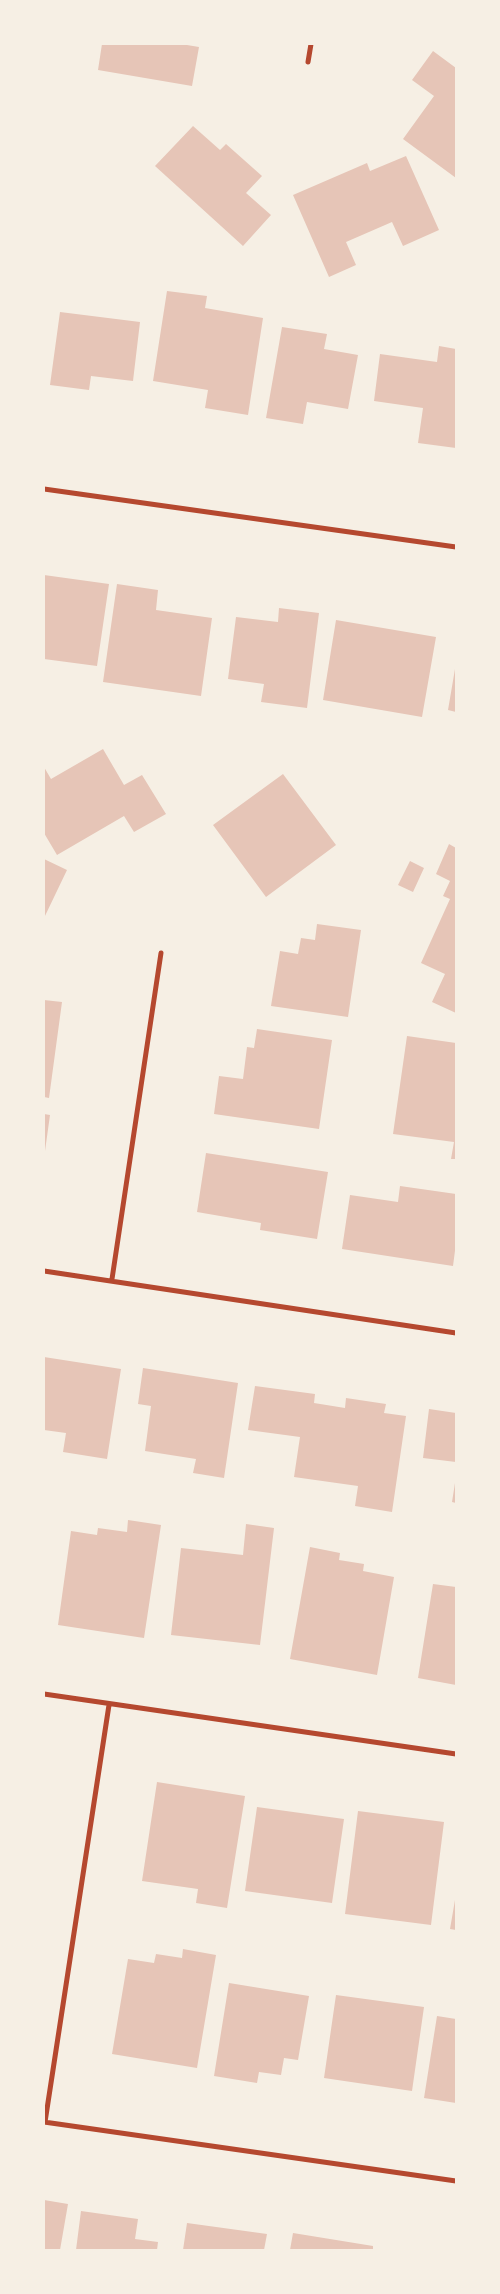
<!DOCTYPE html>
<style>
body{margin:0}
#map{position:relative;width:500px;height:2294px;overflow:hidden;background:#f6efe4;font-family:Bitter,serif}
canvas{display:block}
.frame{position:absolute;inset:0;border:45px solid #f6efe4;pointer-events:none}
</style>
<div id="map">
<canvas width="500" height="2294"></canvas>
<div class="frame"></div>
</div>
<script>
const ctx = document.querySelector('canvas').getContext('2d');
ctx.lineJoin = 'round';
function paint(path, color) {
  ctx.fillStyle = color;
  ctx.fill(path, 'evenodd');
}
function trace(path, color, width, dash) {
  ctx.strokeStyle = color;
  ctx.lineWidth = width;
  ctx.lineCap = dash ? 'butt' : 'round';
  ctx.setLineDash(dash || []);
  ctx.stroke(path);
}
paint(new Path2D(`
 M102,44H181L199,47L192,86L98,70Z
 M433,51L456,68V178L403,139L434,96L412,80Z
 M193,126L220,150L226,144L262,176L246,193L271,215L243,246L155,166Z
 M406,156L439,230L403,246L392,222L346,242L356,265L329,277L293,195L367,163L370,171Z
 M167,291L207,296L205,308L263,318L248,415L205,408L208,390L153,381Z
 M60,312L140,322L133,381L91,376L89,390L50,385Z
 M282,327L327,334L324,349L358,355L348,409L307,402L303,424L266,418Z
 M439,346L456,349V448L418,443L423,408L374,401L380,354L437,362Z
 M44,575L109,584L97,666L44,659Z
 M117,584L158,590L156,610L212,618L201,696L103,682Z
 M279,608L319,613L307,708L261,702L264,684L228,679L236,617L278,622Z
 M336,620L436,637L422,717L323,700Z
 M455,669H456V712L448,710Z
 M103,749L124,785L142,775L166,814L134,832L124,816L57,855L44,833V767L51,779Z
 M283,774L336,845L266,897L213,825Z
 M449,844L456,848V1013L432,1002L445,974L421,963L450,899L443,896L450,881L436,874Z
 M44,859L67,870L44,918Z
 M410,861L424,868L413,892L398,885Z
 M317,924L361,930L348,1017L271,1006L280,951L298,954L301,938L315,940Z
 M44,1000L62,1002L49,1098L44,1097Z
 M257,1029L332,1040L319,1129L214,1114L219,1076L243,1079L247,1047L254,1048Z
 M407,1036L456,1043V1159H451L454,1142L393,1134Z
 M44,1114L50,1115L45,1151H44Z
 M206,1153L328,1172L317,1239L260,1230L261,1223L197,1212Z
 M400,1186L456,1194V1243L453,1266L342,1249L350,1195L398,1202Z
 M44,1357L121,1369L107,1459L63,1452L66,1433L44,1430Z
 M143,1368L238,1383L224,1478L193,1473L196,1459L145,1451L151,1406L138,1404Z
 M255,1386L315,1394L314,1403L345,1408L346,1398L386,1404L384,1413L406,1416L392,1512L355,1506L358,1486L294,1477L300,1437L248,1430Z
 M429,1409L456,1413V1462L423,1458Z
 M455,1483H456V1503L452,1502Z
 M128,1520L161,1525L144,1638L58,1625L71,1531L97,1535L98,1528L127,1532Z
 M246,1524L274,1528L260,1645L171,1635L181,1548L243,1555Z
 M310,1547L340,1553L339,1560L364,1564L363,1571L394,1577L377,1675L290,1659Z
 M433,1584L456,1587V1685L418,1678Z
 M157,1782L245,1796L227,1908L196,1903L198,1889L142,1881Z
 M257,1807L344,1819L332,1903L245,1891Z
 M358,1811L444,1822L431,1925L345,1914Z
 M455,1900H456V1930L450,1929Z
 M183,1949L216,1955L197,2068L112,2054L128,1959L154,1963L156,1954L182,1958Z
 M229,1983L309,1996L298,2060L284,2058L281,2075L259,2072L257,2083L214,2076Z
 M336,1995L424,2007L412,2091L324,2078Z
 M437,2016L456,2019V2103L424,2098Z
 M44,2200L68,2204L60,2250H44Z
 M81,2211L138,2219L135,2239L158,2242L157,2250H76Z
 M187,2223L267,2234L264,2250H183Z
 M293,2233L373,2246V2250H290Z`), '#e6c5b7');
trace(new Path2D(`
 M308,62L311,44
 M44,489L456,547
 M44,1271L456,1333
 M112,1279L161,953
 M44,1694L456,1754
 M44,2122L456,2181
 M45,2122L109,1705`), '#b5482f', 5);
</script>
